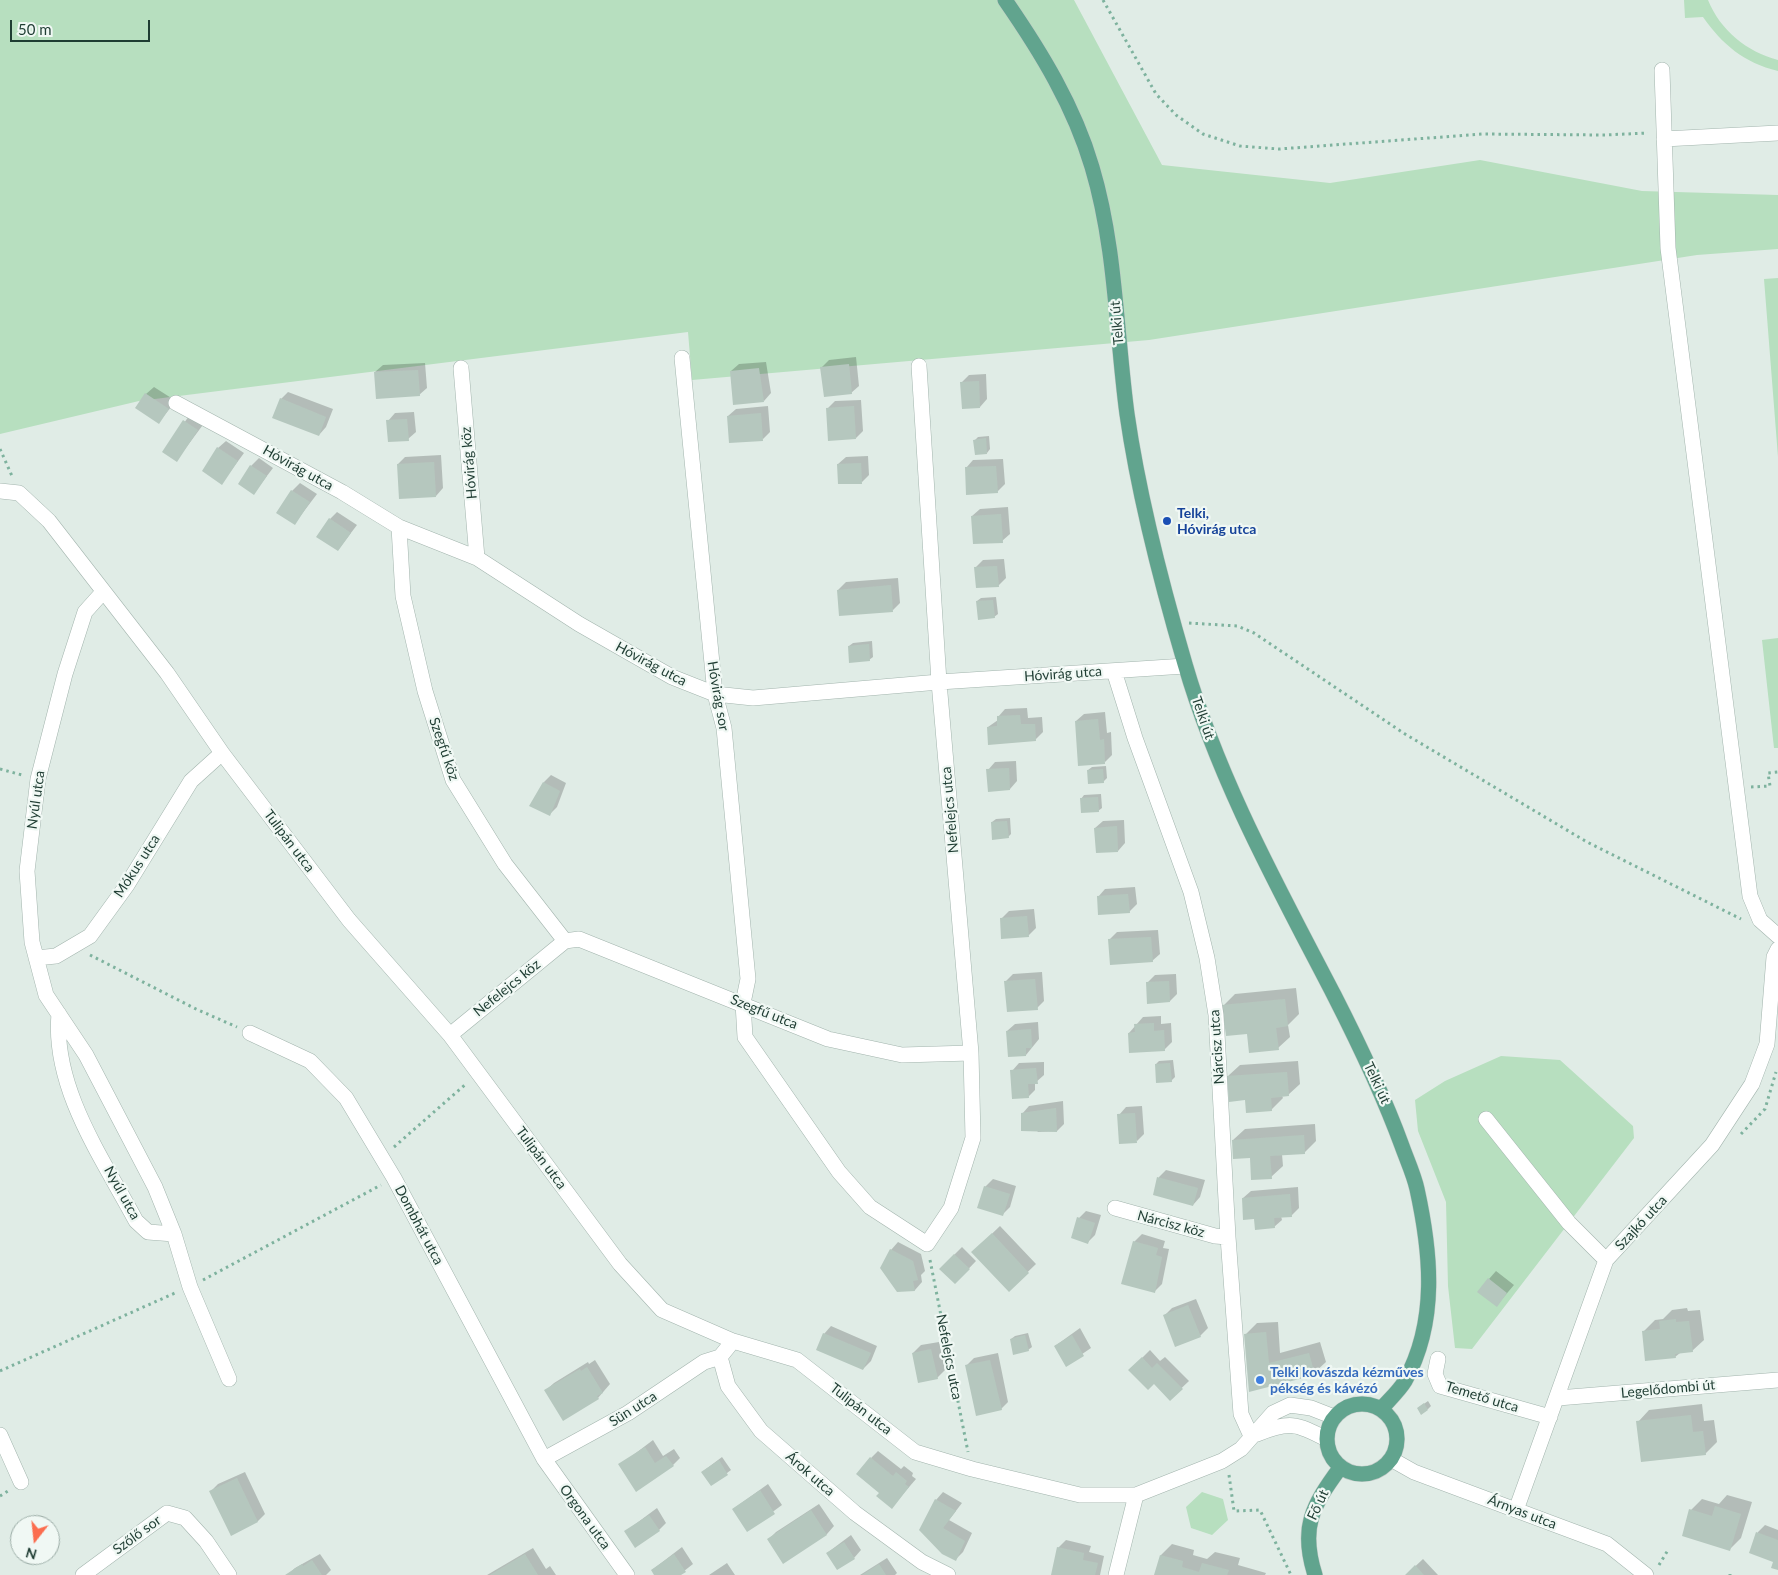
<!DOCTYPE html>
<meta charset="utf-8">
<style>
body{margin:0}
#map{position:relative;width:1778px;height:1575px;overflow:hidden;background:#e0ece6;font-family:Lato,sans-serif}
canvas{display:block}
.north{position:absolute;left:10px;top:1515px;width:50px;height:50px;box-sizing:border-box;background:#f0f8f4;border:1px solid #9cada7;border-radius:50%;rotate:196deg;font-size:14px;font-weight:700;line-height:20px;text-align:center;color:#1f3d33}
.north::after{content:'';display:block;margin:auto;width:18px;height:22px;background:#fb6d4f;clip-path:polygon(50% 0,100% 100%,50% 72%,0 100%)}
.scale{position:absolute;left:10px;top:20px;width:140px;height:22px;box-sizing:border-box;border:2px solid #1f3d33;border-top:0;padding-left:6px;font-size:15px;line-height:18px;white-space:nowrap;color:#1f3d33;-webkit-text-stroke:4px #f0f8f4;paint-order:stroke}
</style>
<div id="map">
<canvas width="1778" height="1575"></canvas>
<div class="north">N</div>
<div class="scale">50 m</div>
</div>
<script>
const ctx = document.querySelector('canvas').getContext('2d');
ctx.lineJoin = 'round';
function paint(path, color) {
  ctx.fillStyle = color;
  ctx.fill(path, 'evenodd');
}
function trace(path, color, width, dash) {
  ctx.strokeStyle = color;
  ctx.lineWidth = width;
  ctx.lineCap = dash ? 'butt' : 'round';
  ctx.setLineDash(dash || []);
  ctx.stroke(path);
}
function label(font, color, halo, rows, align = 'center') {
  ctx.font = font + ' Lato,sans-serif';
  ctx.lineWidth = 4.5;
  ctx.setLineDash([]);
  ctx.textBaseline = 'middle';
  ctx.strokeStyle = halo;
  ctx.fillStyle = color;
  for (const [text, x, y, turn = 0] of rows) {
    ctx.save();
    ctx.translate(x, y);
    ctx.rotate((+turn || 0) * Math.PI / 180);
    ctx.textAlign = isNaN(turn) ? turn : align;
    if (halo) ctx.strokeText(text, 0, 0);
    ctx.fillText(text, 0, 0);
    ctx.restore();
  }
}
paint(new Path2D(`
 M0,0H1074L1162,165L1330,183L1480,160L1642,191L1778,195V249L1697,255L1149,340L692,380L688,332L139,401L0,434Z
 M1684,0H1708C1720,30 1747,52 1778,60V71C1744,63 1722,44 1703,17L1685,18Z
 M1778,278V457L1764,279Z
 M1778,638V748H1774L1762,640Z
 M1501,1056L1560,1060L1633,1126L1634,1138L1472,1349L1455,1348L1448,1286L1446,1202L1418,1131L1415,1100L1445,1081Z
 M1202,1492L1223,1499L1228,1520L1212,1535L1191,1528L1186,1507Z`), '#b7dfbf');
paint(new Path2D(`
 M856,357L859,386L851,393L822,367L829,360Z
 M766,362L771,393L764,401L731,371L739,364Z
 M425,363L427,388L419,395L375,372L383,365Z
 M986,374L987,399L980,407L962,382L969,375Z
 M154,387L176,401L159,422L146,394Z
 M288,392L333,409L326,427L319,435L281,399Z
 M861,400L863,431L856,438L827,409L835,401Z
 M768,406L770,432L763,439L728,416L736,409Z
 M414,412L416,432L408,439L388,421L395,413Z
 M191,413L205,422L177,460L164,452Z
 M989,436L990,449L987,453L975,440L978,437Z
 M226,441L244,453L222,483L218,448Z
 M441,455L443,488L436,496L398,464L405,457Z
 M868,456L869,475L862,482L838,464L846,457Z
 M259,458L273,468L254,493L251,466Z
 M1003,459L1005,484L997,492L966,468L973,460Z
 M300,483L317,494L295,523L292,491Z
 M1008,507L1010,534L1002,541L972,516L980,509Z
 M337,512L357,525L338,550L330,519Z
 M1004,559L1006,578L998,586L975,568L983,560Z
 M898,578L900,603L893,610L838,590L846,582Z
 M996,597L998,614L994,617L977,601L981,598Z
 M872,641L873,657L869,660L849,646L853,643Z
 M1027,708L1028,718L1042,717L1043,732L1035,740L988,727L998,720V717L1005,709Z
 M1105,712L1107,733L1111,732L1112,755L1105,762L1076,721L1084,714Z
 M1016,761L1017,781L1010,789L988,770L995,762Z
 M1106,766L1107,778L1103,782L1088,770L1092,767Z
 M551,775L566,783L557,807L550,814L544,782Z
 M1101,794L1102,808L1098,811L1081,799L1084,795Z
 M1010,818L1011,834L1008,837L992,822L996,819Z
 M1124,820L1125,843L1118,851L1095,828L1103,821Z
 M1135,887L1137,904L1129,912L1098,897L1105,889Z
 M1034,909L1036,928L1028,936L1001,919L1009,911Z
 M1158,930L1160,954L1152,961L1109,940L1117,932Z
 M1042,972L1044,1001L1037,1008L1006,981L1013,974Z
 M1176,974L1177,994L1170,1001L1147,983L1155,975Z
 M1296,988L1299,1014L1288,1025L1290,1037L1278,1048L1248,1033L1224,1005L1235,994Z
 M1161,1016V1024L1171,1023L1172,1042L1164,1050L1129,1033L1143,1017Z
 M1038,1022L1039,1039L1026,1055L1007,1031L1015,1024Z
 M1173,1060L1175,1077L1171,1081L1156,1064L1159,1061Z
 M1298,1061L1300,1084L1288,1095L1282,1096L1283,1098L1271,1110L1228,1076L1240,1065Z
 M1044,1062V1075L1035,1083V1090L1028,1097L1012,1071L1019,1063Z
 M1063,1101L1064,1124L1057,1131L1038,1132L1022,1114L1029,1106Z
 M1142,1106L1144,1134L1137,1141L1119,1115L1126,1107Z
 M1315,1124L1316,1141L1304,1153L1282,1154L1283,1166L1271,1177L1233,1140L1245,1129Z
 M1166,1170L1205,1180L1200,1197L1193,1205L1154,1194L1159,1177Z
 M993,1179L1016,1186L1010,1207L1002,1215L985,1187Z
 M1298,1187L1299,1208L1291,1216H1281L1282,1220L1274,1227L1255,1218L1243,1198L1251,1191Z
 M1086,1211L1101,1215L1095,1235L1088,1242L1079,1218Z
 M1000,1226L1036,1264L1009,1290L973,1252Z
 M1142,1234L1165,1241L1163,1248L1169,1249L1162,1284L1154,1292L1134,1242Z
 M898,1242L921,1254L925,1271L921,1275L922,1282L915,1290H898L891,1250Z
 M962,1247L976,1261L955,1283L940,1269Z
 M1496,1271L1514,1285L1497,1305L1489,1279Z
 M1196,1299L1208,1328L1200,1336L1164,1316L1172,1308Z
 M1687,1308L1688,1311L1700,1310L1704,1340L1692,1351L1680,1353L1675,1357L1643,1332L1655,1320L1663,1319L1672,1310Z
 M1278,1322L1280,1353L1320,1342L1326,1362L1314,1373L1250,1390L1245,1335L1257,1323Z
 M831,1326L877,1346L871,1361L863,1369L824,1334Z
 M1080,1328L1091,1348L1066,1365L1055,1346Z
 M1028,1333L1032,1347L1028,1350L1011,1339L1015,1336Z
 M939,1342L945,1370L937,1378L913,1353L921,1345Z
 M1150,1350L1160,1361L1165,1357L1189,1381L1170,1399L1155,1382L1130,1370Z
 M998,1353L1008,1402L1001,1409L966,1366L974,1358Z
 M595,1360L610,1384L598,1398L546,1390L554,1383L588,1362L589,1364Z
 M1428,1401L1431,1406L1428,1409L1418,1408Z
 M1702,1404L1704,1421L1714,1420L1717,1442L1705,1454L1638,1422L1649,1410Z
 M653,1440L663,1456L674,1449L680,1458L673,1465H620Z
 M878,1451L901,1469L904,1466L913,1473L912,1476L916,1479L892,1507L881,1493L871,1458Z
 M722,1457L731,1470L711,1485L702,1472Z
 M245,1472L265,1514L258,1521L231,1534L211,1491L218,1484Z
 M768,1484L782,1505L748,1530L733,1509Z
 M943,1492L962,1503L949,1520L972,1533L963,1552L956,1559L943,1553L936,1500Z
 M1727,1495L1752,1502L1741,1538L1730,1549L1691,1510L1702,1499L1719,1504Z
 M819,1504L834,1526L827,1534L783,1562L768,1540L776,1532Z
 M657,1508L666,1523L659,1530L626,1531Z
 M1765,1525L1778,1530V1569L1774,1561L1750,1552L1758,1532Z
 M851,1535L861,1550L854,1558L827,1553Z
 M1066,1540L1091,1546L1089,1552L1104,1556L1100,1575H1053L1058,1548Z
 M1172,1544L1194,1550L1193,1555L1207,1559L1215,1552L1240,1558L1238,1565L1266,1573L1265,1575H1156L1161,1555Z
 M682,1547L693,1564L679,1575H656L652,1570Z
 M533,1548L546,1569L550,1566L556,1575H487Z
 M320,1554L331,1570L326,1575H287L295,1568Z
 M887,1558L897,1573L895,1575H860Z
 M1423,1559L1438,1575H1406Z
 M727,1563L735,1575H709Z`), '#0003');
paint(new Path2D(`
 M849,364L852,394L824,397L820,367Z
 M759,368L764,402L733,405L730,371Z
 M418,370L420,396L376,399L374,372Z
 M979,381L980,408L962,409L960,382Z
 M145,393L169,409L159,424L135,408Z
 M280,398L326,417L319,436L272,418Z
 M854,406L856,439L828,441L826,408Z
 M761,413L763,441L729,443L727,416Z
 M407,419L409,441L388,442L386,420Z
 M183,420L198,430L177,462L162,452Z
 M986,438L987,454L975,455L973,440Z
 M217,447L238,461L222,485L202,471Z
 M434,462L436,497L399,499L397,464Z
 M861,463L862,484H838L837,464Z
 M250,465L267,476L254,495L238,484Z
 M996,466L998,493L966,495L965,467Z
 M291,490L310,502L295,525L276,513Z
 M1001,514L1003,543L973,544L971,516Z
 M329,518L351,533L338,551L316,537Z
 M997,566L999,587L976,588L974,567Z
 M891,585L893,612L839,616L837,590Z
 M993,600L995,618L978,620L976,601Z
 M869,644L870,661L849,663L848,646Z
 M1020,715L1021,724H1035L1036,741L988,745L987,727L997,726V716Z
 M1098,719L1100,740L1104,739L1105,764L1078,766L1075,721Z
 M1009,768L1010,790L988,792L986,769Z
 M1103,769L1104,783L1088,784L1087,770Z
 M543,782L560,791L550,816L529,806Z
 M1098,797L1099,812L1081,813L1080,798Z
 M1007,821L1009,838L992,840L991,822Z
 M1117,826L1118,852L1096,853L1094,828Z
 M1128,894L1130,913L1098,915L1097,896Z
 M1027,916L1029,937L1001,939L1000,918Z
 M1151,937L1153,962L1110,965L1108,939Z
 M1035,979L1038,1010L1007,1012L1004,981Z
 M1169,981L1170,1002L1147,1004L1146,982Z
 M1285,999L1288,1026L1276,1028L1279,1050L1249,1053L1247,1034L1226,1036L1222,1005Z
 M1154,1023V1031L1164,1030L1165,1051L1129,1053L1128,1033L1135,1032L1134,1024Z
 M1031,1029L1032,1048H1026V1056L1008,1057L1006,1031Z
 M1170,1063L1172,1082L1156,1083L1155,1064Z
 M1036,1068L1038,1084H1028L1029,1098L1012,1099L1010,1070Z
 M1287,1072L1289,1096L1271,1098L1272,1111L1246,1113L1245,1100L1229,1102L1227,1076Z
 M1056,1108L1057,1132L1021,1131V1113Z
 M1135,1113L1137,1143L1119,1144L1117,1114Z
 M1304,1135L1305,1154L1270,1156L1272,1179L1251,1180L1250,1158L1233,1159L1232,1140Z
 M1157,1177L1198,1188L1193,1206L1153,1195Z
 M984,1186L1010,1194L1003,1216L977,1208Z
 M1290,1194L1292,1217L1274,1218L1275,1228L1255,1230L1254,1219L1243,1220L1242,1198Z
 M1077,1217L1095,1223L1088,1244L1071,1238Z
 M992,1233L1029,1273L1009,1292L971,1252Z
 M1133,1241L1158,1248L1156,1255L1162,1257L1155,1293L1121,1284Z
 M890,1249L913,1261L918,1280L913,1281L915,1291L897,1292L880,1268Z
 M954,1254L970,1269L955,1284L939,1269Z
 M1488,1278L1507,1293L1497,1307L1477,1292Z
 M1188,1305L1201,1337L1175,1347L1163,1315Z
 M1676,1319V1322L1689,1321L1693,1352L1675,1354L1676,1358L1645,1361L1642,1331L1660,1329L1659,1321Z
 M1266,1332L1269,1363L1309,1353L1315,1375L1249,1392L1244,1334Z
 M823,1333L871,1353L863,1370L816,1350Z
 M1025,1335L1029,1351L1013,1355L1010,1339Z
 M1072,1335L1084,1356L1066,1367L1054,1346Z
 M931,1349L938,1379L918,1383L912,1353Z
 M1142,1357L1152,1368L1157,1363L1183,1389L1170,1401L1154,1384L1148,1390L1128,1370Z
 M990,1360L1002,1410L976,1416L965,1365Z
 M587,1367L603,1393L597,1396L599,1399L563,1421L544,1390L580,1369L581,1371Z
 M1424,1403L1428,1410L1421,1415L1417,1408Z
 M1691,1415L1693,1432L1703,1431L1706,1455L1641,1462L1636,1421Z
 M645,1447L655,1463L666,1456L674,1466L636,1492L618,1464Z
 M870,1457L893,1476L896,1472L907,1481L905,1484L909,1487L892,1509L876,1496L879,1493L856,1474Z
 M719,1460L728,1475L711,1486L701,1472Z
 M237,1478L258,1522L231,1536L209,1491Z
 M760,1490L775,1514L747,1532L732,1509Z
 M935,1499L956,1511L943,1528L965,1541L956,1561L942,1554L919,1530Z
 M1715,1506L1741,1514L1730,1551L1682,1536L1689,1509L1712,1516Z
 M811,1510L827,1535L783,1564L767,1539Z
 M649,1515L660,1531L635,1548L624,1531Z
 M1756,1532L1778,1540V1570L1771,1568L1773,1562L1749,1553Z
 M844,1542L855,1559L837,1570L826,1553Z
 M1057,1547L1084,1553L1083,1560L1098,1563L1095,1575H1051Z
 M525,1554L538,1575H490Z
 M674,1554L686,1572L681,1575H654L651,1570Z
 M1160,1555L1183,1561L1182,1567L1199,1572L1202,1563L1229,1570L1227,1575H1154Z
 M312,1560L322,1575H285L302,1564L303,1566Z
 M879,1564L886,1575H862Z
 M1415,1565L1424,1575H1405Z`), '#b5c7be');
const minor = new Path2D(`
 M1662,70L1668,248L1750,896L1760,920L1778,936
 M1664,139L1778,133
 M682,358L715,694L724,728L748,979L743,1003L745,1037L839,1172L870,1207L927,1244L951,1208L973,1138L971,1053L939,682L919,366
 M461,368L477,558
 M176,403L342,492L399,527L477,558L579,624L672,677L715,694L753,698L939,682L1185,666
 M0,491L19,493L49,521L167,673L222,753L349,920L450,1035L620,1264L662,1310L733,1341L797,1360L915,1452L972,1469L1080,1495H1136L1222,1461L1241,1449L1273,1413L1290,1405L1311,1408L1334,1417
 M399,527L403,596L425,691L453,780L505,864L565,941
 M102,593L85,612L65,674L38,779L27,871L32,942L46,995L86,1055L155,1187L174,1234L190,1287L229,1379
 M1114,671L1135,738L1191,892L1207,958L1216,1015L1228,1237L1241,1414L1251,1436
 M36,958L56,956L90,936L127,885L191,781L222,753
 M59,1014C52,1088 103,1159 136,1221L148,1232L174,1234
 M250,1033L310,1061L346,1098L394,1178L544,1459L627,1575
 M450,1035L565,941L579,939L828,1039L902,1055L971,1053
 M1486,1119L1569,1223L1606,1260
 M1115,1208L1215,1236L1228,1237
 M733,1341L720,1357L728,1386L761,1431L855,1513L922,1562L948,1575
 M1438,1359L1435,1374L1440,1386L1550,1417
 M1558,1398L1778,1380
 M1257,1434C1289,1421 1296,1423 1326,1439
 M0,1435L21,1482
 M544,1459L628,1413L704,1362L720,1357
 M1391,1459L1414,1472L1607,1544L1646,1575
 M1516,1510L1606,1260L1712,1145L1752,1084L1767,1044L1774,957L1778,949
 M83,1575L167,1513L185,1518L206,1541L229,1575
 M1116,1575L1136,1495`);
const major = new Path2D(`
 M1005,0C1041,52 1074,106 1092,167C1116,247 1116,332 1127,414C1139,498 1161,582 1185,664C1219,781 1278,887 1334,995C1359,1044 1383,1094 1402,1146C1407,1160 1414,1175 1417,1189C1431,1253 1438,1321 1405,1381C1399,1391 1389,1400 1381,1409
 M1327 1439a35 35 0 1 1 70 0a35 35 0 1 1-70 0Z
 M1315,1575C1300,1528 1312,1506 1340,1468`);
trace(minor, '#a2b4ad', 16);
trace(major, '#c0c9c6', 16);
trace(new Path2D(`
 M1103,0L1156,94L1176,115L1203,134L1240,146L1279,149L1483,134L1604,135L1648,133
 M0,449L12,476
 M1189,623L1237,626L1254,633L1405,734L1587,842L1741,919
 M0,769L22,775
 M1751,787L1770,786L1768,773L1778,772
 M90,955L196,1009L237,1027
 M1741,1134L1765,1109L1776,1072
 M394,1147L467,1083
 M930,1260L968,1452
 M203,1280L381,1185
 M0,1371L175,1293
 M1229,1475L1234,1511L1260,1510L1291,1575
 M0,1496L8,1491
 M1659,1565L1668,1550
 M1730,1575V1574`), '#7eb29e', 3, [2.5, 4]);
trace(minor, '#fff', 15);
trace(major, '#61a48e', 15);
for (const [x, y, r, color] of [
 [1167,521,5,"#1a4fb4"],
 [1260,1380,5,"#3f7fe0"]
]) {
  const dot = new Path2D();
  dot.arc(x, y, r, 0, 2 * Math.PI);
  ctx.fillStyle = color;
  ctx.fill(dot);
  trace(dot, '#f0f8f4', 2);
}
label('14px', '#1f3d33', '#f0f8f4', [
 ["Telki út",1117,323,-95],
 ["Hóvirág köz",469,463,-95],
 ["Hóvirág utca",298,468,29],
 ["Hóvirág utca",651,664,28],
 ["Hóvirág utca",1063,674,-4],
 ["Hóvirág sor",718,696,80],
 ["Telki út",1203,718,71],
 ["Szegfű köz",444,749,71],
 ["Nyúl utca",36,800,-82],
 ["Nefelejcs utca",950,810,-95],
 ["Tulipán utca",289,841,53],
 ["Mókus utca",137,866,-57],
 ["Nefelejcs köz",507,988,-39],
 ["Szegfű utca",764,1012,22],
 ["Nárcisz utca",1217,1047,-94],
 ["Telki út",1377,1083,65],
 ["Tulipán utca",541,1158,53],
 ["Nyúl utca",122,1193,61],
 ["Szajkó utca",1641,1223,-47],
 ["Nárcisz köz",1171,1224,15],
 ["Dombhát utca",419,1225,62],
 ["Nefelejcs utca",949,1357,79],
 ["Legelődombi út",1668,1389,-5],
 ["Temető utca",1482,1397,17],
 ["Sün utca",633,1409,-32],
 ["Tulipán utca",861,1409,38],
 ["Árok utca",810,1474,41],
 ["Fő út",1318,1505,-65],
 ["Árnyas utca",1522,1512,21],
 ["Orgona utca",585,1517,54],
 ["Szőlő sor",137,1535,-36]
]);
label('bold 14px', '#164399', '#f0f8f4', [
 ["Telki,",1177,513],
 ["Hóvirág utca",1177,529]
], 'left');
label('bold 14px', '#366cbe', '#f0f8f4', [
 ["Telki kovászda kézműves",1270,1372],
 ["pékség és kávézó",1270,1388]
], 'left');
</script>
